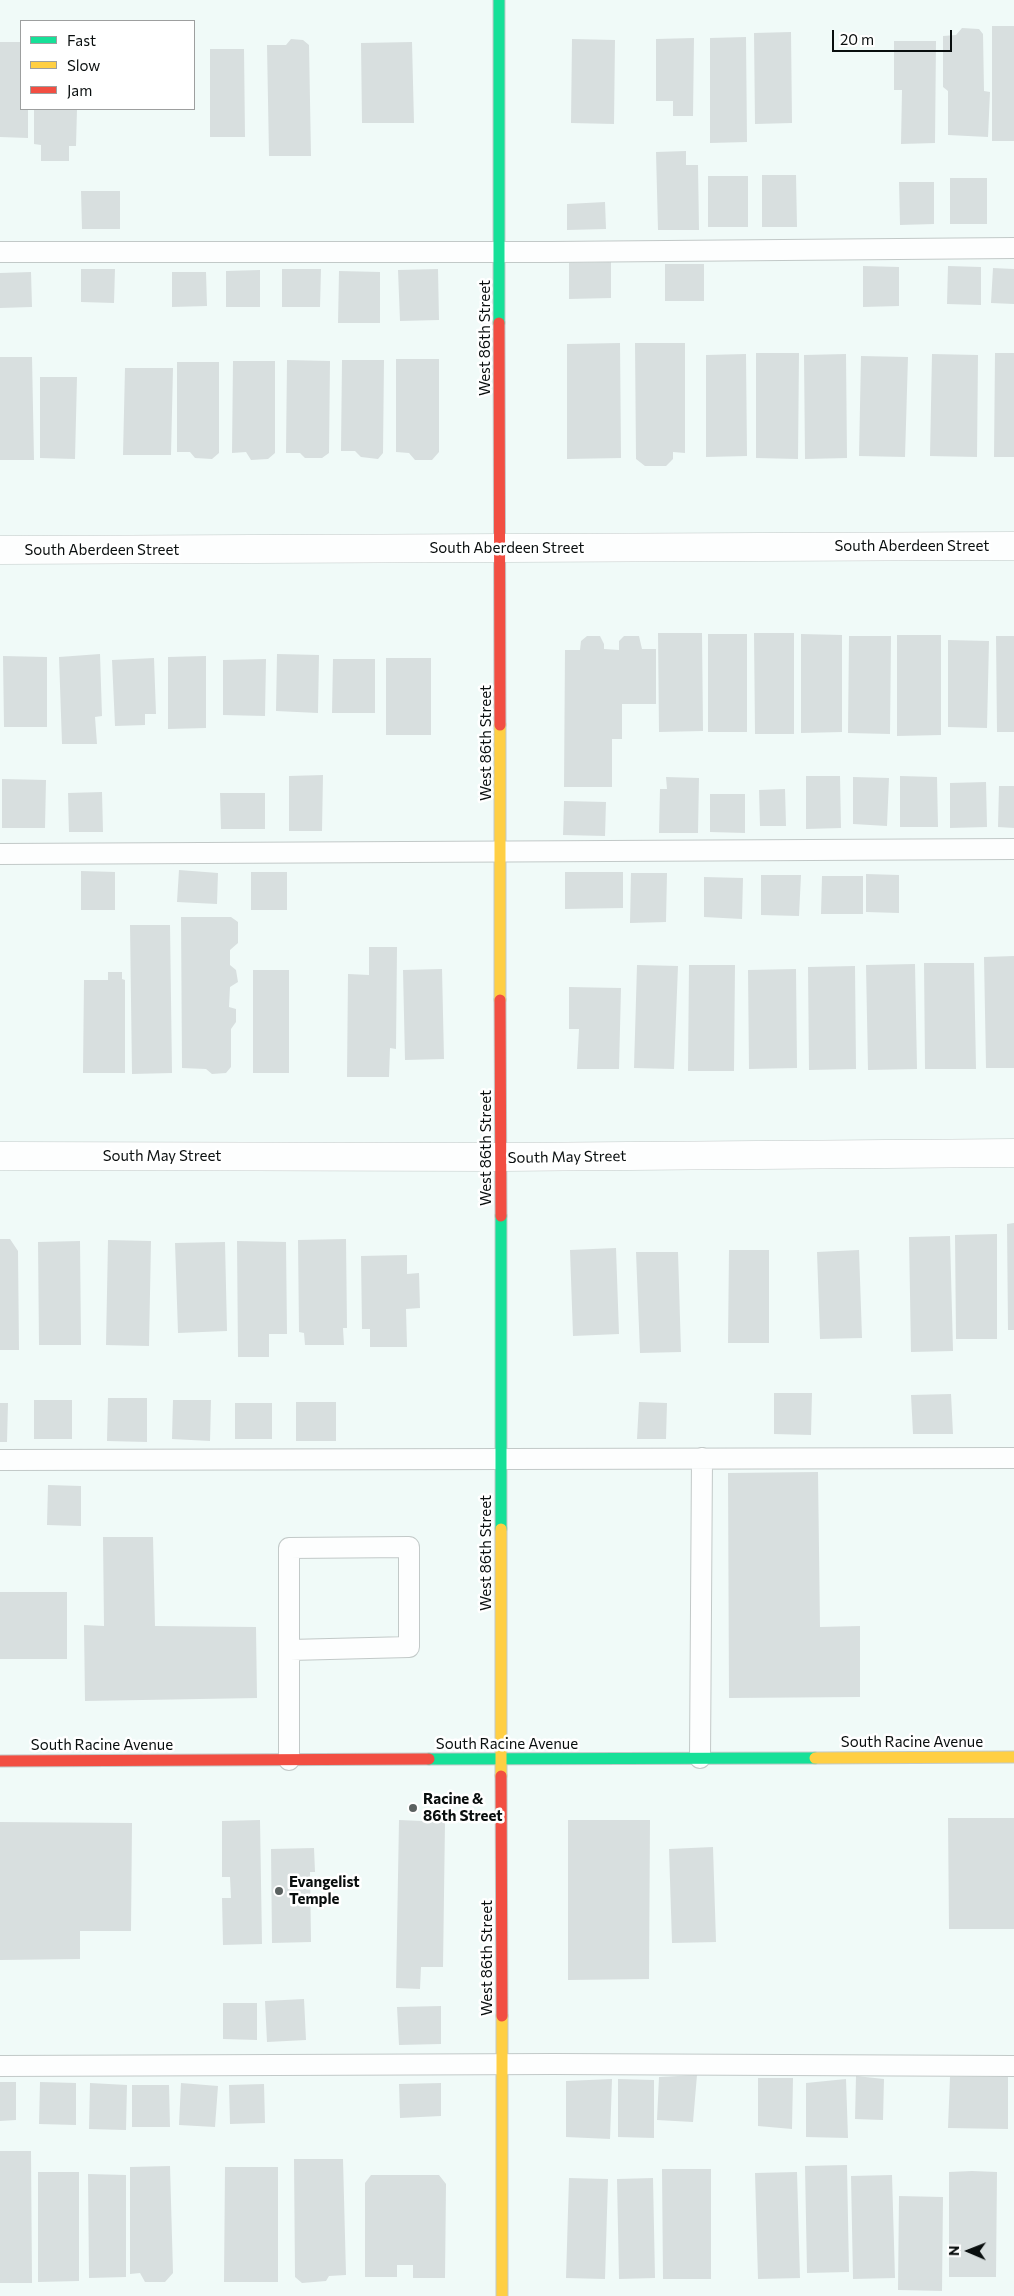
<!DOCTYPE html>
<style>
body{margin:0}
#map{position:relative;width:1014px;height:2296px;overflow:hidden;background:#f0faf8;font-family:Commissioner,sans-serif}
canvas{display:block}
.legend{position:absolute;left:20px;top:20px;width:175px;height:90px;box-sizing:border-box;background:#fff;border:1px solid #9d9f9f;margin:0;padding:6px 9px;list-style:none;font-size:15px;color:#090e0e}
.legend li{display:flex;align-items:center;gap:10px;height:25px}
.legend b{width:25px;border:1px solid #9d9f9f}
.north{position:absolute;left:944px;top:2226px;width:50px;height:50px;-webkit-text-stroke:4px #fff;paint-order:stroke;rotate:271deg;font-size:14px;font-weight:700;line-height:20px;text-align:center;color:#090e0e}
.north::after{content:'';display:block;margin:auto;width:18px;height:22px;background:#090e0e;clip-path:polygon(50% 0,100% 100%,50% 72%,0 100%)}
.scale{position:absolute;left:832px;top:30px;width:120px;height:22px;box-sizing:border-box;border:2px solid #090e0e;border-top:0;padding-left:6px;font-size:15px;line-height:18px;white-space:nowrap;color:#090e0e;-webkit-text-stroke:4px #fff;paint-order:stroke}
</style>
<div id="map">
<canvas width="1014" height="2296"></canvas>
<ul class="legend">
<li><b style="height:6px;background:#16e098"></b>Fast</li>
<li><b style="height:6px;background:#ffcf43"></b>Slow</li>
<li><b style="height:6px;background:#f24e42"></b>Jam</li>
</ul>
<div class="north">N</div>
<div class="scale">20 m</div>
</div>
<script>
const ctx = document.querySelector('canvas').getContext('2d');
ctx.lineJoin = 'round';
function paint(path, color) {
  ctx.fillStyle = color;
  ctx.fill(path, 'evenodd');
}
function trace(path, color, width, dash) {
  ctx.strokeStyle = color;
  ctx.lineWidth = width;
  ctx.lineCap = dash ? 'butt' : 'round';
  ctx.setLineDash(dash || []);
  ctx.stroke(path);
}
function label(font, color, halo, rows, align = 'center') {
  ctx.font = font + ' Commissioner,sans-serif';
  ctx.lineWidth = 5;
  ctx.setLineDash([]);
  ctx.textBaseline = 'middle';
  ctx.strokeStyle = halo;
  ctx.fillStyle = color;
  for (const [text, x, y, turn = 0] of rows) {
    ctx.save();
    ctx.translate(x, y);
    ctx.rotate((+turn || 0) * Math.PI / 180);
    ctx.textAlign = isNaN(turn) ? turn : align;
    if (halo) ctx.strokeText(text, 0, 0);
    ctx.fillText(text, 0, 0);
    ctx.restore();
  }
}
paint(new Path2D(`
 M992,26H1014V141H992Z
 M962,28L979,29L983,34L984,91L990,92L988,137L948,135V91L943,87V36L956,35Z
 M791,32L792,123L755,124L754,33Z
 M746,37L747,142L710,143V38Z
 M694,38L693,116H673V101H656V39Z
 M291,39L303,40L309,45L311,156H269L267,45H286Z
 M572,39L615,40L614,124L571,123Z
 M894,41H936L935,143L901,144L902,90H894Z
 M0,42H21V109H28V138L0,137Z
 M412,42L414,123H362L361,43Z
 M210,49H244L245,137H210Z
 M34,109H77L76,146H69V161H41V145L34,144Z
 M686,151V165H698L699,230H658L656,152Z
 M762,175H796L797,227H762Z
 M708,176H748V227H708Z
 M950,178H987V224H950Z
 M899,182H934V224L900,225Z
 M81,191H120V229H82Z
 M605,202L606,229L567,230V204Z
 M611,262V298L569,299V263Z
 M665,264H704V301H665Z
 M863,266L899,267V306L863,307Z
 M948,266L981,267V305L947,304Z
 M993,268L1014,269V304L991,303Z
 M81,269H115L114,303L81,302Z
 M282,269H321L320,307H282Z
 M438,269L439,320L400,321L398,270Z
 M260,270V307H226V271Z
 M339,271L380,272V323H338Z
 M31,272L32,307L0,308V273Z
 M172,272H206L207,306L172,307Z
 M620,343L621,458L567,459V344Z
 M635,343H685V453L673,452V459L666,466H645L636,459Z
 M756,353H799L798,459L756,458Z
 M995,353H1014V457H994Z
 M746,354L747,456L706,457V355Z
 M846,354L847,458L805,459L804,355Z
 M932,354L978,355L977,457L930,456Z
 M861,356L908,357L905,457L859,456Z
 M0,357H32L34,460H0Z
 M396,359H439V452L432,460H415L409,453L396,452Z
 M287,360L330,361L329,453L322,458H305L300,453H286Z
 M342,360H384L383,453L378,459L361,457L355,451H341Z
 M233,361H275V453L268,459L251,460L246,452L232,453Z
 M177,362H219V453L212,459L195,458L190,452H177Z
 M125,368H173L171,455H123Z
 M40,377H77L75,459L40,458Z
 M658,633H702L703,731L659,732Z
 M754,633H794V734H755Z
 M708,634H747V732H708Z
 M801,634L842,635V732L801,733Z
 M897,635H941V735L897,736Z
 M587,636H600L604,644V649L619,650V641L624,636H639L642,649H656V704H622V739H612V787H564L565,650H580L581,641Z
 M849,636H891L890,734L848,733Z
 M996,636H1014V732H997Z
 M948,640L989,641L987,728L948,727Z
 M100,654L102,716L95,717L97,744H62L59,657Z
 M277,654L319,655L318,713L276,711Z
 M3,656L47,657V727H4Z
 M206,656V728L168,729V657Z
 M154,658L156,714H145V725L115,726L112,660Z
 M386,658H431V735H386Z
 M266,659L265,716L223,715V660Z
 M333,659H375V713H332Z
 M323,775L322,831H289V776Z
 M806,776H840L841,828L806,829Z
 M900,776L937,777L938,827H900Z
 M666,777L699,778L698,833H659L660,789H667Z
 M853,777L889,778L887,826L853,824Z
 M2,779L46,780L45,828H2Z
 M986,782L987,827L950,828V783Z
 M999,786H1014V828L998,827Z
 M785,789L786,826H760L759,790Z
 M102,792L103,832H69L68,793Z
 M220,793H265V829H221Z
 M710,794H745V833L710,832Z
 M564,801L606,802L605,836L563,835Z
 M179,870L218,873L217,904L177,902Z
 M81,871L115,872V910H81Z
 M251,872H287V910H251Z
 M565,872H623V908L565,909Z
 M631,873H667L666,922L630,923Z
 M866,874L899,875V913L866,912Z
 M761,875H801L799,916L761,915Z
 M822,876H863V914H821Z
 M704,877L743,878L742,919L704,917Z
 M181,917H231L238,922V943L230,950V965L236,970L238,982L230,987L229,1007L236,1009V1022L231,1029V1067L226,1073L212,1074L206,1069L182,1068Z
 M130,925H170L172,1073L132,1074Z
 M369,947H397L396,1049L390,1048L389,1077H347L348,974L369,975Z
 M1014,956V1068H986L984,957Z
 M924,963H974L976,1069H925Z
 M915,964L917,1069L868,1070L866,965Z
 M637,965L678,966L674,1069L634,1068Z
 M689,965H735L734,1071H688Z
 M855,966L856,1069L809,1070L808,967Z
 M442,969L444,1059L405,1060L403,970Z
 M796,969L797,1068L749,1069L748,970Z
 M253,970H289V1073H253Z
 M108,972H122V979L125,980V1073H83L84,980H108Z
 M569,987L621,988L619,1069H577L579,1029H569Z
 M1014,1223V1330H1008L1007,1224Z
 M997,1234V1339H956L955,1235Z
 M950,1236L953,1351L911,1352L909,1237Z
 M0,1239H10L18,1251L19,1350H0Z
 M346,1239L347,1328H343L344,1345H305L304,1333L299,1332L298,1240Z
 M108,1240L151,1241L149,1346L106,1345Z
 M80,1241L81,1345H39L38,1242Z
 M237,1241L286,1242L287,1334H269V1357H238Z
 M225,1242L227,1331L178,1333L175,1243Z
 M616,1248L619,1334L573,1336L570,1250Z
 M729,1250H769V1343H728Z
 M859,1250L862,1338L820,1339L817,1252Z
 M636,1252H678L681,1352L640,1353Z
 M407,1255V1274L419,1273L420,1308L406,1309L407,1347H370V1329H362L361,1256Z
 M774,1393H812L811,1435L774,1434Z
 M951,1394L953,1434H913L911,1395Z
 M108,1398H147V1442L107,1441Z
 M34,1400H72V1439H34Z
 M173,1400H211L210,1441L172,1439Z
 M296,1402H336V1441H296Z
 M639,1402L667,1403L666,1439H637Z
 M0,1403H8L7,1442H0Z
 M235,1403H272V1439H235Z
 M818,1472L820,1627L860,1626V1697L729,1698L728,1473Z
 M48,1485L81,1486V1526L47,1525Z
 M103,1537H153L155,1626L256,1627L257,1698L85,1701L84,1625L104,1626Z
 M0,1592H67V1659H0Z
 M948,1818H1014V1929H949Z
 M260,1820L262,1944L223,1945L222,1898H231L230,1877H222V1821Z
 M399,1820L445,1822L443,1967H421L420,1989L396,1988Z
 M568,1820H650L649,1979L568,1980Z
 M0,1822L132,1823L131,1931H80V1959L0,1960Z
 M713,1847L716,1942L672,1943L669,1849Z
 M314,1848L315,1872H310L311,1942L272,1943L271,1849Z
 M304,1999L306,2040L267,2042L265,2001Z
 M223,2003H257V2040L223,2039Z
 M441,2006V2044L399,2045L397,2007Z
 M697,2075L693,2122L657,2120L659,2077Z
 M856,2076L884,2079L883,2120L855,2119Z
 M950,2077H1008V2129L948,2128Z
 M758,2078H793L792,2129L758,2126Z
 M612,2079L610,2139L566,2137V2081Z
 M618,2079L654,2080V2138L618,2137Z
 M846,2079L848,2138L806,2137V2083Z
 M0,2082H16V2120L0,2121Z
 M40,2082L76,2083V2125L39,2124Z
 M90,2083L127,2085L126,2130L89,2129Z
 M181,2083L218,2086L215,2127L179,2125Z
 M441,2083V2116L400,2118L399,2084Z
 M264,2084L265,2123L230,2124L229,2085Z
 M132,2085H169L170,2127H132Z
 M0,2151H31L32,2283H0Z
 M294,2159H343L346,2275L329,2276L326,2281L302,2283L295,2277Z
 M847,2165L849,2272L807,2273L805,2166Z
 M170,2166L173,2273L165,2282H145L140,2273L130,2274V2167Z
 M225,2167H278V2282H224Z
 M662,2169H711V2279H663Z
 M972,2171L997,2172L996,2277H949V2172Z
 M38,2172H79V2281L38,2282Z
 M797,2172L800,2278L758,2279L755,2173Z
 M88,2174L126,2175V2277L89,2278Z
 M371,2175H439L446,2184L445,2278H413V2265H397V2277H365V2183Z
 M892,2175L895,2278L853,2279L851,2176Z
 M569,2178L608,2179L605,2279L566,2278Z
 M653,2178L655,2278L619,2279L617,2179Z
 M899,2196L943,2197L942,2291L898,2290Z`), '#d8dfdf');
const lane = new Path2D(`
 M0,252H551L1014,248
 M0,854L1014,849
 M0,1460L1014,1458
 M700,1758L702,1458
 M289,1760V1548L409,1547V1647L290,1650
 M0,2066L553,2064L1014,2066`);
const street = new Path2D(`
 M0,550L1014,546
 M0,1156L501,1157L1014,1153`);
const fast = new Path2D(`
 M499,0V323
 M501,1216V1529
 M429,1759L815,1758`);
const slow = new Path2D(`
 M500,725V1000
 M501,1529V1776
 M815,1758L1014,1757
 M502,2016V2296`);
const jam = new Path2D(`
 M499,323L500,725
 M500,1000L501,1216
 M0,1761L429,1759
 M501,1776L502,2016`);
trace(lane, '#c2c9c8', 22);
trace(street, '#c2c9c8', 29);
trace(fast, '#c2c9c8', 13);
trace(slow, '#c2c9c8', 13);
trace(jam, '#c2c9c8', 13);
trace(lane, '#fdfefe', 20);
trace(street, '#fdfefe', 28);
trace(fast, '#16e098', 11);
trace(slow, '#ffcf43', 11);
trace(jam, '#f24e42', 11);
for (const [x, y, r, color] of [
 [413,1808,5,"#5a6160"],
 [279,1891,5,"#5a6160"]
]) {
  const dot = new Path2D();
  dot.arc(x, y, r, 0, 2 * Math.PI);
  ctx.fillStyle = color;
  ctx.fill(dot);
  trace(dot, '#fff', 2);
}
label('15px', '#090e0e', '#fff', [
 ["West 86th Street",485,338,-90],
 ["South Aberdeen Street",912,546],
 ["South Aberdeen Street",507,548],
 ["South Aberdeen Street",102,550],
 ["West 86th Street",486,743,-90],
 ["West 86th Street",486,1148,-90],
 ["South May Street",162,1156],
 ["South May Street",567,1157,-1],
 ["West 86th Street",486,1553,-90],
 ["South Racine Avenue",912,1742],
 ["South Racine Avenue",507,1744],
 ["South Racine Avenue",102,1745],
 ["West 86th Street",487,1958,-90]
]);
label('bold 15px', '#090e0e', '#fff', [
 ["Racine &",423,1799],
 ["86th Street",423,1816],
 ["Evangelist",289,1882],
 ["Temple",289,1899]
], 'left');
</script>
